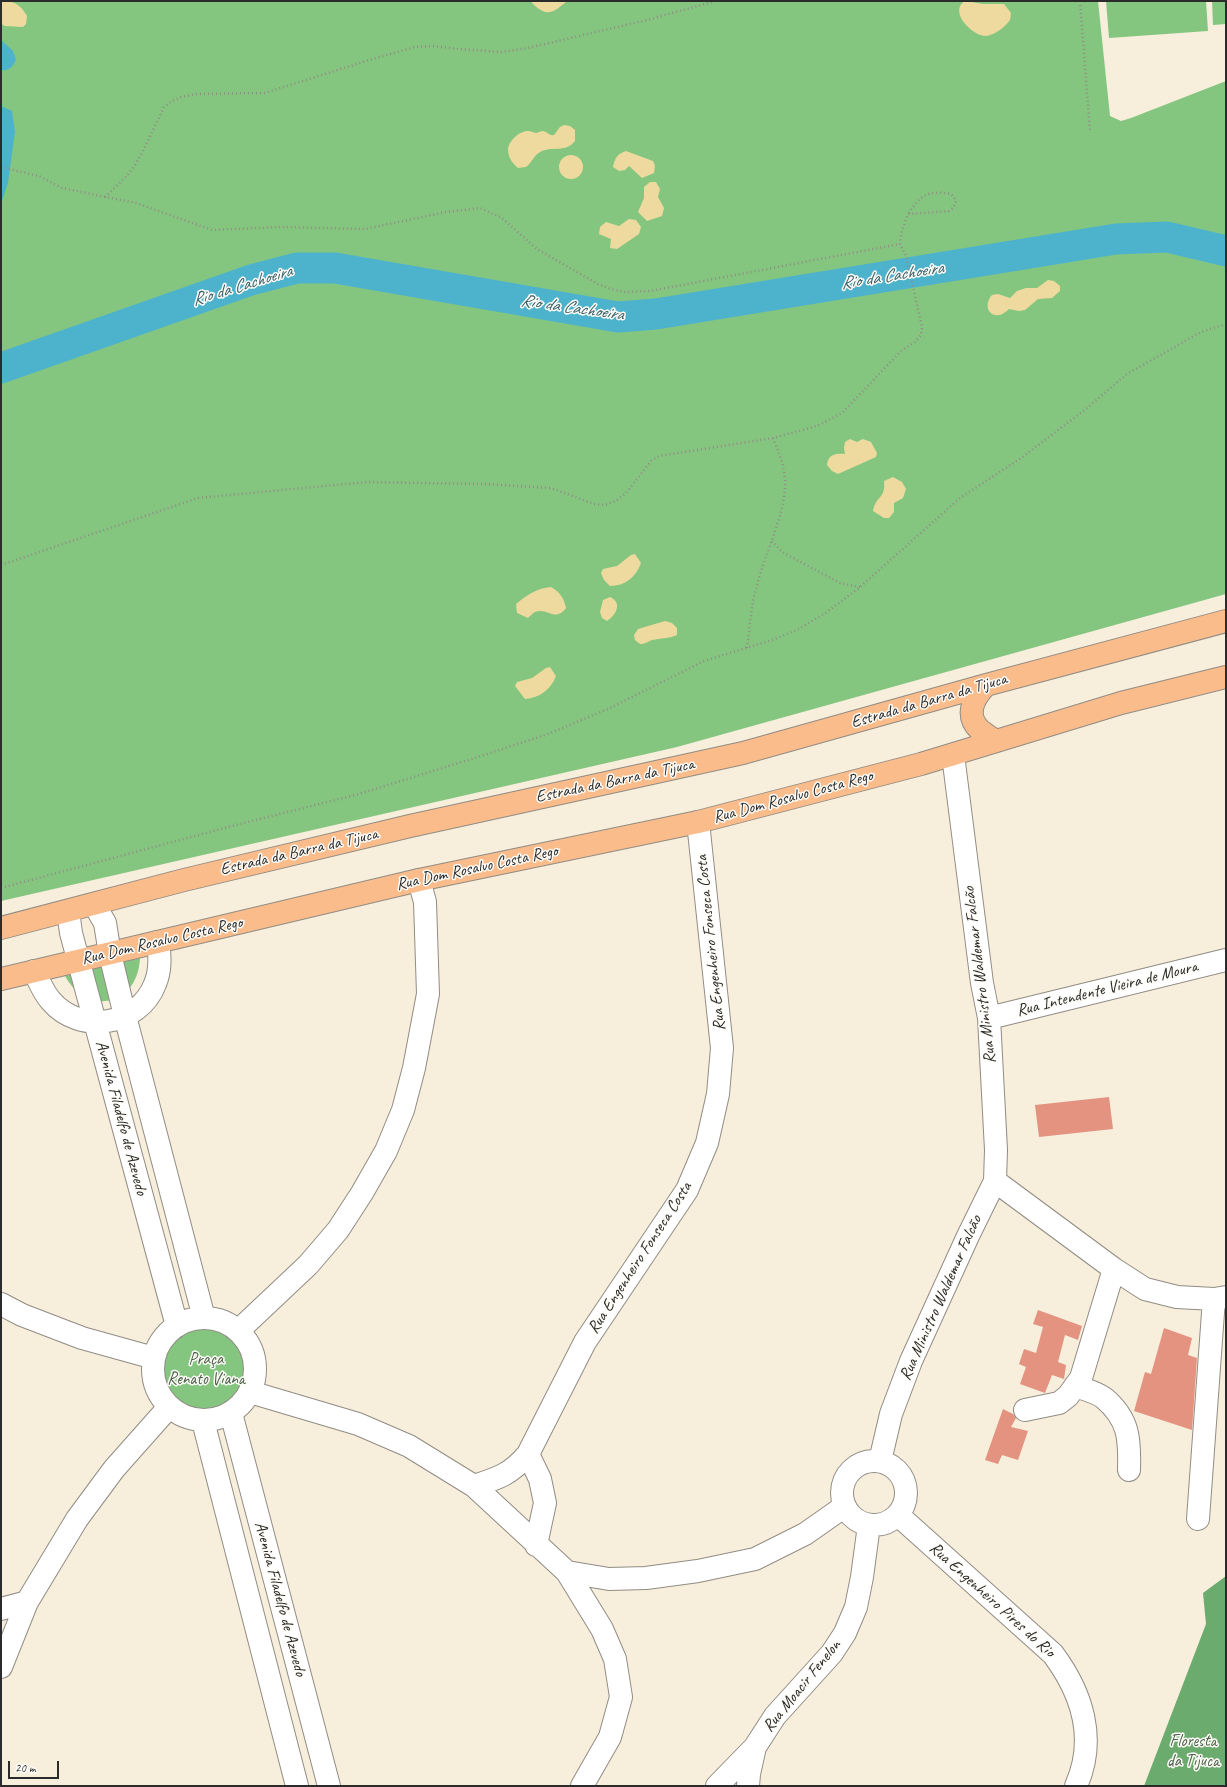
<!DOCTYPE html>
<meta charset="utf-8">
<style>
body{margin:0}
#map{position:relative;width:1227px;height:1787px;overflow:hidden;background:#f7eedc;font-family:Caveat,sans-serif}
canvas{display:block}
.frame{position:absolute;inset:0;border:2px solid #2b2b2b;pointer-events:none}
.scale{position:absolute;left:8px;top:1761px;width:51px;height:18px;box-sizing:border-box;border:2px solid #2b2b2b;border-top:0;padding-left:5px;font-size:12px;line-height:14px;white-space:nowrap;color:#2b2b2b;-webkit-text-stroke:3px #fdfcf7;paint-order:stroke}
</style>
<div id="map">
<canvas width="1227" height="1787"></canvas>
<div class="frame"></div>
<div class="scale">20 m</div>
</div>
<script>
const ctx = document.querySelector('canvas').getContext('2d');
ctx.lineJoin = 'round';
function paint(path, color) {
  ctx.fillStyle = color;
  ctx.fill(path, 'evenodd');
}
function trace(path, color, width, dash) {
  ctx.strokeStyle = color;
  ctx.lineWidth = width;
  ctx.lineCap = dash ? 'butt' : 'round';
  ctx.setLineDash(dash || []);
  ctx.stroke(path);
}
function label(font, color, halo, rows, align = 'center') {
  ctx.font = font + ' Caveat,sans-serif';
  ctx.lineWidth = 3;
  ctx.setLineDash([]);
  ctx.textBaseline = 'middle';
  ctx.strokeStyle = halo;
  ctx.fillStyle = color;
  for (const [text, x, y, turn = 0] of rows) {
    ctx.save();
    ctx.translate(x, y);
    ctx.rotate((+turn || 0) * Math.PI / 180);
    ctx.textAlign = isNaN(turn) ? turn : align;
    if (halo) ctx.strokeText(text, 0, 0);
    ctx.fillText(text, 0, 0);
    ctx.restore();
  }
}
paint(new Path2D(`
 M1,1H1098L1110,116L1121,121L1131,118L1226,81V594L677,747L1,901Z
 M1106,1H1206L1208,31L1109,38Z
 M1212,1H1226V24L1213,25Z
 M140,958C138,1006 87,1017 65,976Z
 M163 1370a43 43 0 1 1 86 0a43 43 0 1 1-86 0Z`), '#84c680');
paint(new Path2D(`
 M1226,1576V1786H1144L1206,1624L1203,1593Z`), '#6bab6e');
paint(new Path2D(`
 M1,1C14,1 20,4 27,16L26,24L23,27L5,26L1,24Z
 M532,1H567C553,13 547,18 532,3Z
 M965,1L983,4H1004L1011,13L1010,20C1005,27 995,35 986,36C972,36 948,11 965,1Z
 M564,125L570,126L575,130V141C565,153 554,146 542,151C534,154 532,163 526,167L518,168C512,163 508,157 508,149C509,141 519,131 528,131C531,131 534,133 537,133C538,132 541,131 543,131C548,132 549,136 554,135L560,127Z
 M626,151L653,161L655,166L654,173L642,178L629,166L625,170L619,171L613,167C615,158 617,154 626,151Z
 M559 167a12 12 0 1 1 24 0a12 12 0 1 1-24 0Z
 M650,182H656L660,189L658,197L664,208L662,216L647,221L638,212L644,198V187Z
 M629,219L636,220L641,227L639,234L617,249L610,248L611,239L599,234L600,227L606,222L619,226Z
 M1048,280L1054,281L1060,286V291L1052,298L1038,299L1025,310L1019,311L1009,309C995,324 980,309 992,295L998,294L1010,298L1017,291L1026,288H1037Z
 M850,439L857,442L863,439L871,442L877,453L876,457L838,474L832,471L827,465C828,454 836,453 845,454L844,448L845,442Z
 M893,477L902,482L906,489L903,498L894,503V512L889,518H884L873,511C876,495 886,499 884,481Z
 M635,554L641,563C636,577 625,586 610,586L604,580L601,573L603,569L617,566L631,555Z
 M551,587C560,592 564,598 566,608C555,623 548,607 535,612C533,613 530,616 528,618L517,613L516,604C527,595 537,588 551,587Z
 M610,597C623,603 616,615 607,621L602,618L600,612L603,600Z
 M665,621L672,623L677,628V635C668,639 661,638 652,640C647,642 645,644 640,644L635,640L634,635L638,629Z
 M550,667L556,676C551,689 540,698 525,699L515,686L517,682L532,678L546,668Z`), '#eeda9e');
paint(new Path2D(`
 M1,40L13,51L16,60C12,67 10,71 1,70Z
 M1,106L12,111L15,132L8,183L1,204Z`), '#4db3cc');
trace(new Path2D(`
 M1,368L251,280L297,268H335L618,317L656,314L1116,239L1167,237L1226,251`), '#4db3cc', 31);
paint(new Path2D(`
 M1109,1097L1113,1129L1039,1137L1035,1105Z
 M1038,1310L1082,1326L1078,1340L1065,1335L1058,1362L1066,1365L1064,1379L1052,1375L1045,1393L1020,1384L1026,1367L1019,1364L1024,1349L1036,1353L1043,1327L1033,1324Z
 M1164,1328L1192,1338L1188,1355L1197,1358L1192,1430L1134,1411L1145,1372L1151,1374Z
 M1003,1409L1013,1414L1016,1418L1011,1427L1028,1431L1018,1460L1002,1455L998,1464L985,1460Z`), '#e39380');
const minor = new Path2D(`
 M94,904L105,923L110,954L125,1016L204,1318
 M71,910L69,918L71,933L177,1326
 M34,971C39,981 43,992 51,1001C80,1035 139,1026 155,984C161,970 160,956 158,942
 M989,1018L1226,960
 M995,1181L1114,1269L1145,1289L1177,1297L1214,1299L1226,1297
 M1,1304L22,1315L82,1338L154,1358
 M153 1369a51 51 0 1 1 102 0a51 51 0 1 1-102 0Z
 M238,1331L308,1265L338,1230L362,1193L386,1151L403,1110L414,1068L428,994L425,902L419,880
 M1075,1386C1084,1389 1096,1392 1104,1398C1129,1419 1130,1439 1129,1470
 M250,1392L358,1424L409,1446L474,1486L567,1572L602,1629L615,1659L621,1697L610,1737L582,1786
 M1025,1410L1059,1403L1068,1396L1081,1378L1114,1269
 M231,1413L329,1786
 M203,1421L297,1786
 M528,1454L540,1479L545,1503L536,1545
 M842 1493a32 32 0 1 1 64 0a32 32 0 1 1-64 0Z
 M880,1461L891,1414L911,1361L968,1236L995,1181L996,1150L989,1018L982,983L953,755
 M474,1486C499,1478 511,1474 528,1454L585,1342L687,1190L707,1143L718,1094L722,1048L698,822
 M898,1515L1053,1654C1082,1693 1097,1739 1076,1786
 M1198,1519L1214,1299
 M567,1572L609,1579L646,1578L698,1571L755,1559L805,1534L845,1506
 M1,1609L27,1602
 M1,1667L27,1602L77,1519L114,1469L169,1407
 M717,1786L755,1747L775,1716L832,1653L845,1633L856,1607L862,1577L869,1525
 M748,1786L749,1774L755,1747`);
const major = new Path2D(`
 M986,685C974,697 964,715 980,730C985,734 991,738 996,741
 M1,928L184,880L410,826L743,753L986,685L1226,621
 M1,979L419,880L698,822L921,764L1121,703L1226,677`);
trace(minor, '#918c84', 24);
trace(major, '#918c84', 24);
trace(new Path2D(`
 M1080,1L1090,132
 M1,167L39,176L62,188L136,203L212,230L280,227L365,229L446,212L480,208L502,218L537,249L598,284L611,289L625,292L650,291L900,244
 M105,197L127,176L135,165L143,151L164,107L172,101L181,97L197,94L265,93L369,60L415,47L433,46L459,49L501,52L528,48L647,20L716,1
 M772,541L782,552L840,583L860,587
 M1,565L198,498L367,482L484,484L551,488L594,504L605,505L616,501L626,493L651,461L659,456L773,438L817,426L842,413L901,351L915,342L921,335L922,327L906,256L900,244L902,230L908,214L949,211L954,207L956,200L951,194C927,190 921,195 908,214
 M747,648C750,627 751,605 757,585C765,553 787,511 785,479C784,464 778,451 773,438
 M1,888L232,826L359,794L481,756L548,734L608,709L704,661L772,640L799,629L827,612L860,587L960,498L1024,456L1087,408L1127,374L1201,332L1226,324`), '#918c84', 2.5, [1, 3]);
trace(minor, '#fff', 22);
trace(major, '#fabc8b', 22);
label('17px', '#2b2b2b', '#fdfcf7', [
 ["Estrada da Barra da Tijuca",929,701,-16],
 ["Estrada da Barra da Tijuca",615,781,-12],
 ["Rua Dom Rosalvo Costa Rego",793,797,-15],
 ["Estrada da Barra da Tijuca",299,852,-13],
 ["Rua Dom Rosalvo Costa Rego",477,868,-12],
 ["Rua Dom Rosalvo Costa Rego",162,941,-13],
 ["Rua Engenheiro Fonseca Costa",711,943,-96],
 ["Rua Ministro Waldemar Falcão",980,975,-97],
 ["Rua Intendente Vieira de Moura",1107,989,-14],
 ["Avenida Filadelfo de Azevedo",121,1118,75],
 ["Rua Engenheiro Fonseca Costa",640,1258,-57],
 ["Rua Ministro Waldemar Falcão",941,1298,-66],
 ["Avenida Filadelfo de Azevedo",280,1599,75],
 ["Rua Engenheiro Pires do Rio",992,1600,42],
 ["Rua Moacir Fenelon",802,1686,-51]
]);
label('17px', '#4a6149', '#fdfcf7', [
 ["Praça",206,1360],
 ["Renato Viana",206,1380],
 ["Floresta",1193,1742],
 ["da Tijuca",1193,1762]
]);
label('italic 18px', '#39616b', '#fdfcf7', [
 ["Rio da Cachoeira",892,276,-9],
 ["Rio da Cachoeira",242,286,-17],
 ["Rio da Cachoeira",572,308,8]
]);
</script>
